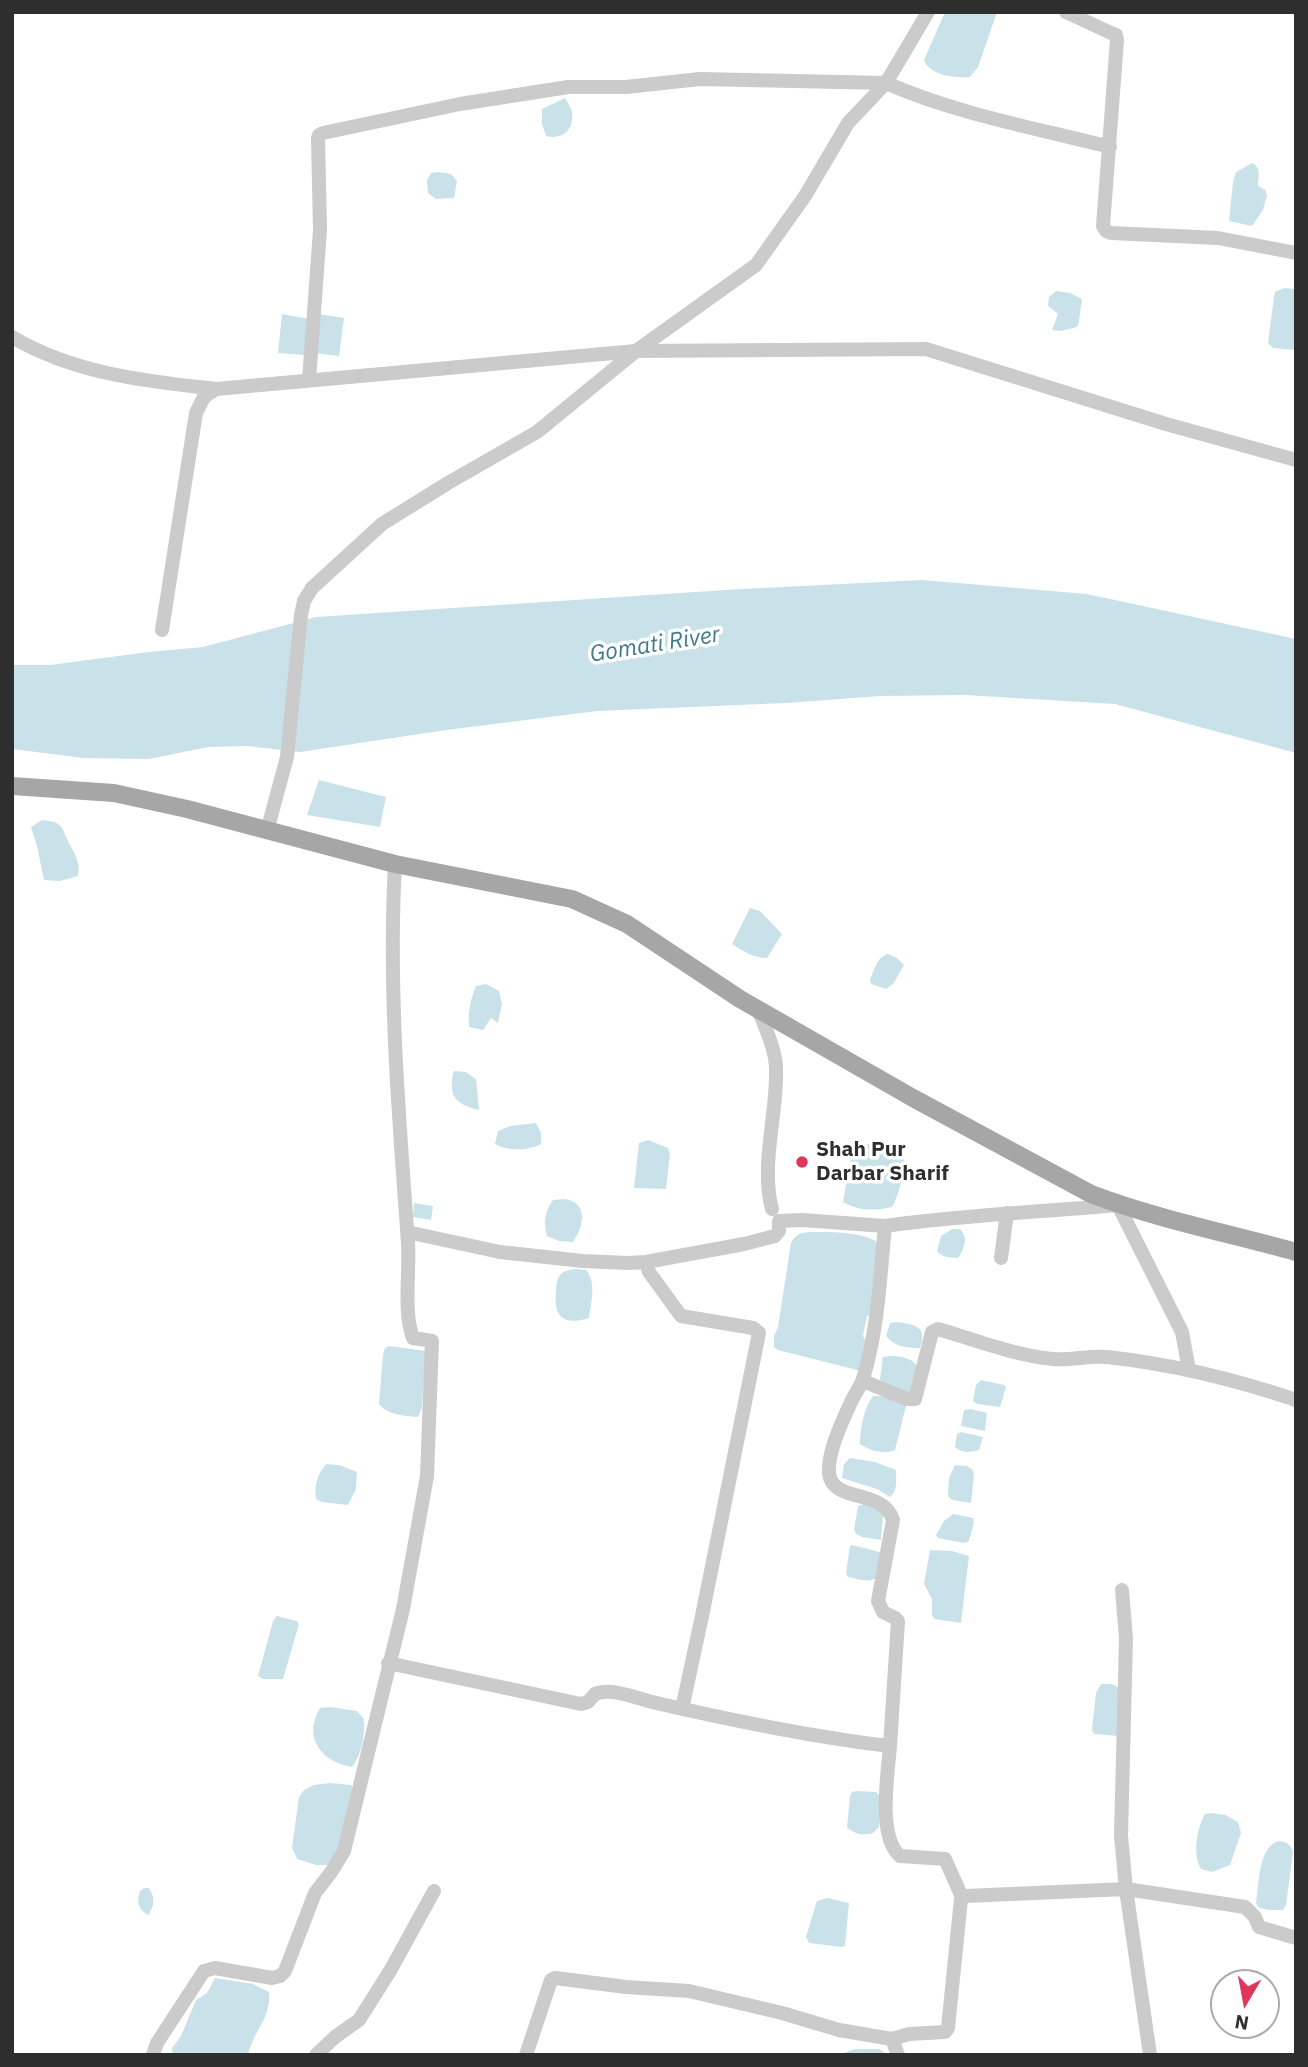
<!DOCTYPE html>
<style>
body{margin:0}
#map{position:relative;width:1308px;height:2067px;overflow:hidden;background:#fff;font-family:"IBM Plex Sans",sans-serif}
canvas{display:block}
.frame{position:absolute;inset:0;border:14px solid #2e2e2e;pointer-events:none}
.north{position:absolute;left:1210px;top:1969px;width:70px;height:70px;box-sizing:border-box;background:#fff;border:2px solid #ababab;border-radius:50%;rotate:190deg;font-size:19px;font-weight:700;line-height:28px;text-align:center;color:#2e2e2e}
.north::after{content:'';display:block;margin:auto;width:24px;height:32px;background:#df365c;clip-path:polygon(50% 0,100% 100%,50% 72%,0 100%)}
</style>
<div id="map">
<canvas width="1308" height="2067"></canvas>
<div class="frame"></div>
<div class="north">N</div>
</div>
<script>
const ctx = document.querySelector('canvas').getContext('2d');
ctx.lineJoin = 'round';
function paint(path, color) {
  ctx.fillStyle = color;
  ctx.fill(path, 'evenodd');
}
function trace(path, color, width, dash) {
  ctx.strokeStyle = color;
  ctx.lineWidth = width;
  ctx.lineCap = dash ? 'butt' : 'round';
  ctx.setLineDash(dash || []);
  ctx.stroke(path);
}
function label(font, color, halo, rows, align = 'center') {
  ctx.font = font + ' "IBM Plex Sans",sans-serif';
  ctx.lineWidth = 7;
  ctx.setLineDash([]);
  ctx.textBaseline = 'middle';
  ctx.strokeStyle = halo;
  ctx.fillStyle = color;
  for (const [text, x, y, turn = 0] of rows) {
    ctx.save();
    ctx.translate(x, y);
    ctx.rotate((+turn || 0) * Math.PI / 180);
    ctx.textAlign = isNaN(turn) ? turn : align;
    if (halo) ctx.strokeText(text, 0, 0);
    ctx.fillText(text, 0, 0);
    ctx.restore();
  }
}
paint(new Path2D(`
 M945,12H997L978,67L970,77C955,78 930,76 924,60Z
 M565,98C568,103 572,109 572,114C574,131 561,140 546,136L542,124V109Z
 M1252,163C1262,168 1258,177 1258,186L1265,190L1267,195L1263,210L1252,226L1229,221L1233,182L1236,172Z
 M439,172L451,174L457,181L454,198L436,199L428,193L427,180L431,173Z
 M1284,288L1296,289V350L1273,348L1268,343L1274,297L1275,292Z
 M1056,291L1070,293L1082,299L1079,321L1077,327L1060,331L1052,330L1058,314L1048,306L1049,297Z
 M282,314L309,319L305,355L278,353Z
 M319,314L344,318L339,356L315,353Z
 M922,580L1087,594L1296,639V753L1115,704L965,695L881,696L786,703L597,711L439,731L300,752L247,746L208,747L149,759L84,758L12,749V665H50L149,652L203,647L316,617L741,589Z
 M319,780L386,797L380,827L307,815Z
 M42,820C48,821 54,821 58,824C64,828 64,833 67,839C73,852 81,860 78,876L60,881L44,880L37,846L31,827Z
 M750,908L760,911L782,934L767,958C753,958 743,951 732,944Z
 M888,954L897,958L904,965L893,984L886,989L871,984L870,980C874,970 877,957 888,954Z
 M486,984L499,991L502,1004L498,1023L491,1018L483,1030L469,1027C468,1012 470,1000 476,986Z
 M454,1071L466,1072L476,1079L479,1110C456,1105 447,1095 454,1071Z
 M536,1123L541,1133V1144C529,1151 507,1151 495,1144L498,1131L510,1126Z
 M648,1140L668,1148L670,1154L666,1189L634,1188L639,1143Z
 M867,1144L889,1145L903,1150C907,1166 900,1193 892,1207C873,1211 859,1211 843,1202L851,1156L855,1147Z
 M564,1199C589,1202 584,1226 573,1242L559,1241L547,1236C543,1222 545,1211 553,1200Z
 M414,1203L433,1206L431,1220L413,1217Z
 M952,1229H960C969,1238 964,1249 958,1258C950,1257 942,1258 937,1251L941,1236Z
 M809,1232C831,1232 856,1231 876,1241L878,1245L871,1314L867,1316L863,1336L867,1343L861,1371L778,1350L774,1347V1336L778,1327L791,1243C795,1235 800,1233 809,1232Z
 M575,1269L586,1270C597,1283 591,1302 589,1318C564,1326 553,1317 556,1291C556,1287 557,1279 560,1275C563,1271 570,1270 575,1269Z
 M896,1322C914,1324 928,1326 920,1348C907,1348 895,1347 886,1336L890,1323Z
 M389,1346L426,1351L422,1407L418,1417C404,1416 388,1415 379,1404L383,1355L385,1348Z
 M889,1356C899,1356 912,1357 918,1367L911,1394L883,1385L880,1379L883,1357Z
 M981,1380L1004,1385L1006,1387L1000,1407L977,1404L973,1401L976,1385Z
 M873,1396C883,1396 900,1398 906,1406L895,1450C885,1455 870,1451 860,1444C860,1430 864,1407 873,1396Z
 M971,1409L987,1413L985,1431L961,1426L964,1410Z
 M961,1432L983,1437L979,1450C970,1453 961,1453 955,1447L957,1434Z
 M850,1458L875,1462L896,1470C896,1481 898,1490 890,1497L877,1489L842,1478L844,1464Z
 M326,1464L339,1465L357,1472L356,1489L348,1505L322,1502L316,1499C314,1487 317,1474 326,1464Z
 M955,1465L967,1466L973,1470L974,1477L971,1503L952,1500L948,1496L949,1478Z
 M864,1504L873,1507L883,1515L881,1540L862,1537L856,1534L854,1530L858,1506Z
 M953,1514L973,1518L974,1523L969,1541L964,1543L938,1538L936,1535L944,1521Z
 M852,1545L880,1552L879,1576C870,1584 859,1579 848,1577L846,1573L850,1546Z
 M930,1550L952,1551L969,1556L961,1623L935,1619L932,1616V1599L924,1584Z
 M277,1616L297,1621L299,1624L283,1679H263L258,1676L273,1621Z
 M1101,1684H1112L1119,1688L1118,1736L1094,1734L1092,1730L1096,1693Z
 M330,1707L357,1711L364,1719C365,1734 362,1755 352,1767C322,1762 302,1738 320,1708Z
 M330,1783L351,1785L356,1792L340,1843L331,1865H316L297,1859L292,1848L299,1797L304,1790L314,1785Z
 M857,1791L876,1792L880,1796L879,1827L873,1833C863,1836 854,1834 847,1827L850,1796L852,1792Z
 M1212,1813L1225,1815L1238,1822L1241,1833L1230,1865L1212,1872L1201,1869C1192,1854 1197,1828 1205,1814Z
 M1278,1841C1287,1842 1290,1844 1293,1852L1286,1905L1283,1910H1268L1258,1907L1256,1903C1259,1885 1258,1848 1278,1841Z
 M144,1888H149C155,1897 155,1906 148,1915C138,1909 136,1902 140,1891Z
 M827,1898L849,1903L845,1946L842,1947L809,1943L806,1937L817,1901Z
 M215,1978L253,1984L269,1992C271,2020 254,2029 248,2055H173L172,2048L181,2036L196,2000L207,1993Z
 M855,2049H880L887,2055H839Z`), '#c9e2ea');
trace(new Path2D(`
 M1066,12L1111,33L1116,35L1117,40L1103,226L1106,231L1111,233L1218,238L1296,253
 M12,337C75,374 145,381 216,389L636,351L926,349L1166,424L1296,460
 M309,380L320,230L318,138L319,135L323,133L460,104L568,87H626L700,79L886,83C957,114 1035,128 1110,147
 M162,630L196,413L204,397L216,389
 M267,831L287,757L301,615L304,601L312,588L382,524L448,483L537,432L636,351L756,265L805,196L848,123L886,83L928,12
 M758,1009C765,1027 775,1048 776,1067C778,1111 760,1166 772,1209
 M885,1226C963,1215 1040,1212 1118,1205L1182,1332L1189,1370
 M407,1232L500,1252L583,1261L628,1263L646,1262L649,1272L681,1316L753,1328L759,1333L702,1616L682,1709
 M1001,1258L1007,1213
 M863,1381L907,1399H915L932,1332L938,1329C975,1340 1014,1355 1053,1359C1071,1361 1089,1355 1107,1357C1171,1364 1234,1379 1296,1400
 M1122,1590L1126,1638L1121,1836L1126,1889L1150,2055
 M388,1663L581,1704L588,1702L595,1694C611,1687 636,1698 652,1702C730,1720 810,1737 890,1746L898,1621L895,1618L883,1612L878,1601L893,1520C884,1490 838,1502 830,1478C824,1458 844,1417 853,1398C857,1391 861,1385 863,1379C878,1330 880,1277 885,1226L802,1220L779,1221V1231L775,1236L744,1244L646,1262
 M890,1746C888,1774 877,1836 900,1856L945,1859L962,1897
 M892,2039L909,2034L945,2032L948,2028L961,1899L966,1896L1126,1889L1245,1907L1255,1917L1259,1927L1296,1938
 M153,2055L157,2043L204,1971L215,1968L272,1978L280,1976L285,1971L315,1893L332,1871L344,1851L403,1609L427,1476L432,1341L413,1338C403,1312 410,1271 408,1243C399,1117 388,989 395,864
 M316,2055L335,2037L359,2020L390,1971L434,1891
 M526,2055L551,1980L555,1978L626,1987L689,1991L782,2013L839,2030L892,2039L898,2055`), '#cbcbcb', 14);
trace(new Path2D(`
 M12,786L114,793L187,809L395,864L572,899L627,924L740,999L913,1098L1091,1194C1157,1219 1227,1233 1296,1252`), '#a6a6a6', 18);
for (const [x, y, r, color] of [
 [802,1162,7,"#df365c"]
]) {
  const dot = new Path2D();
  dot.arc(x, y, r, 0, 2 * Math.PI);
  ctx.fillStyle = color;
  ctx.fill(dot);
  trace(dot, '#fff', 2.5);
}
label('bold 21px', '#2e2e2e', '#fff', [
 ["Shah Pur",816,1150],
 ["Darbar Sharif",816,1174]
], 'left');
label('italic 23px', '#3f7a8d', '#fff', [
 ["Gomati River",655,645,-9]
]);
</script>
